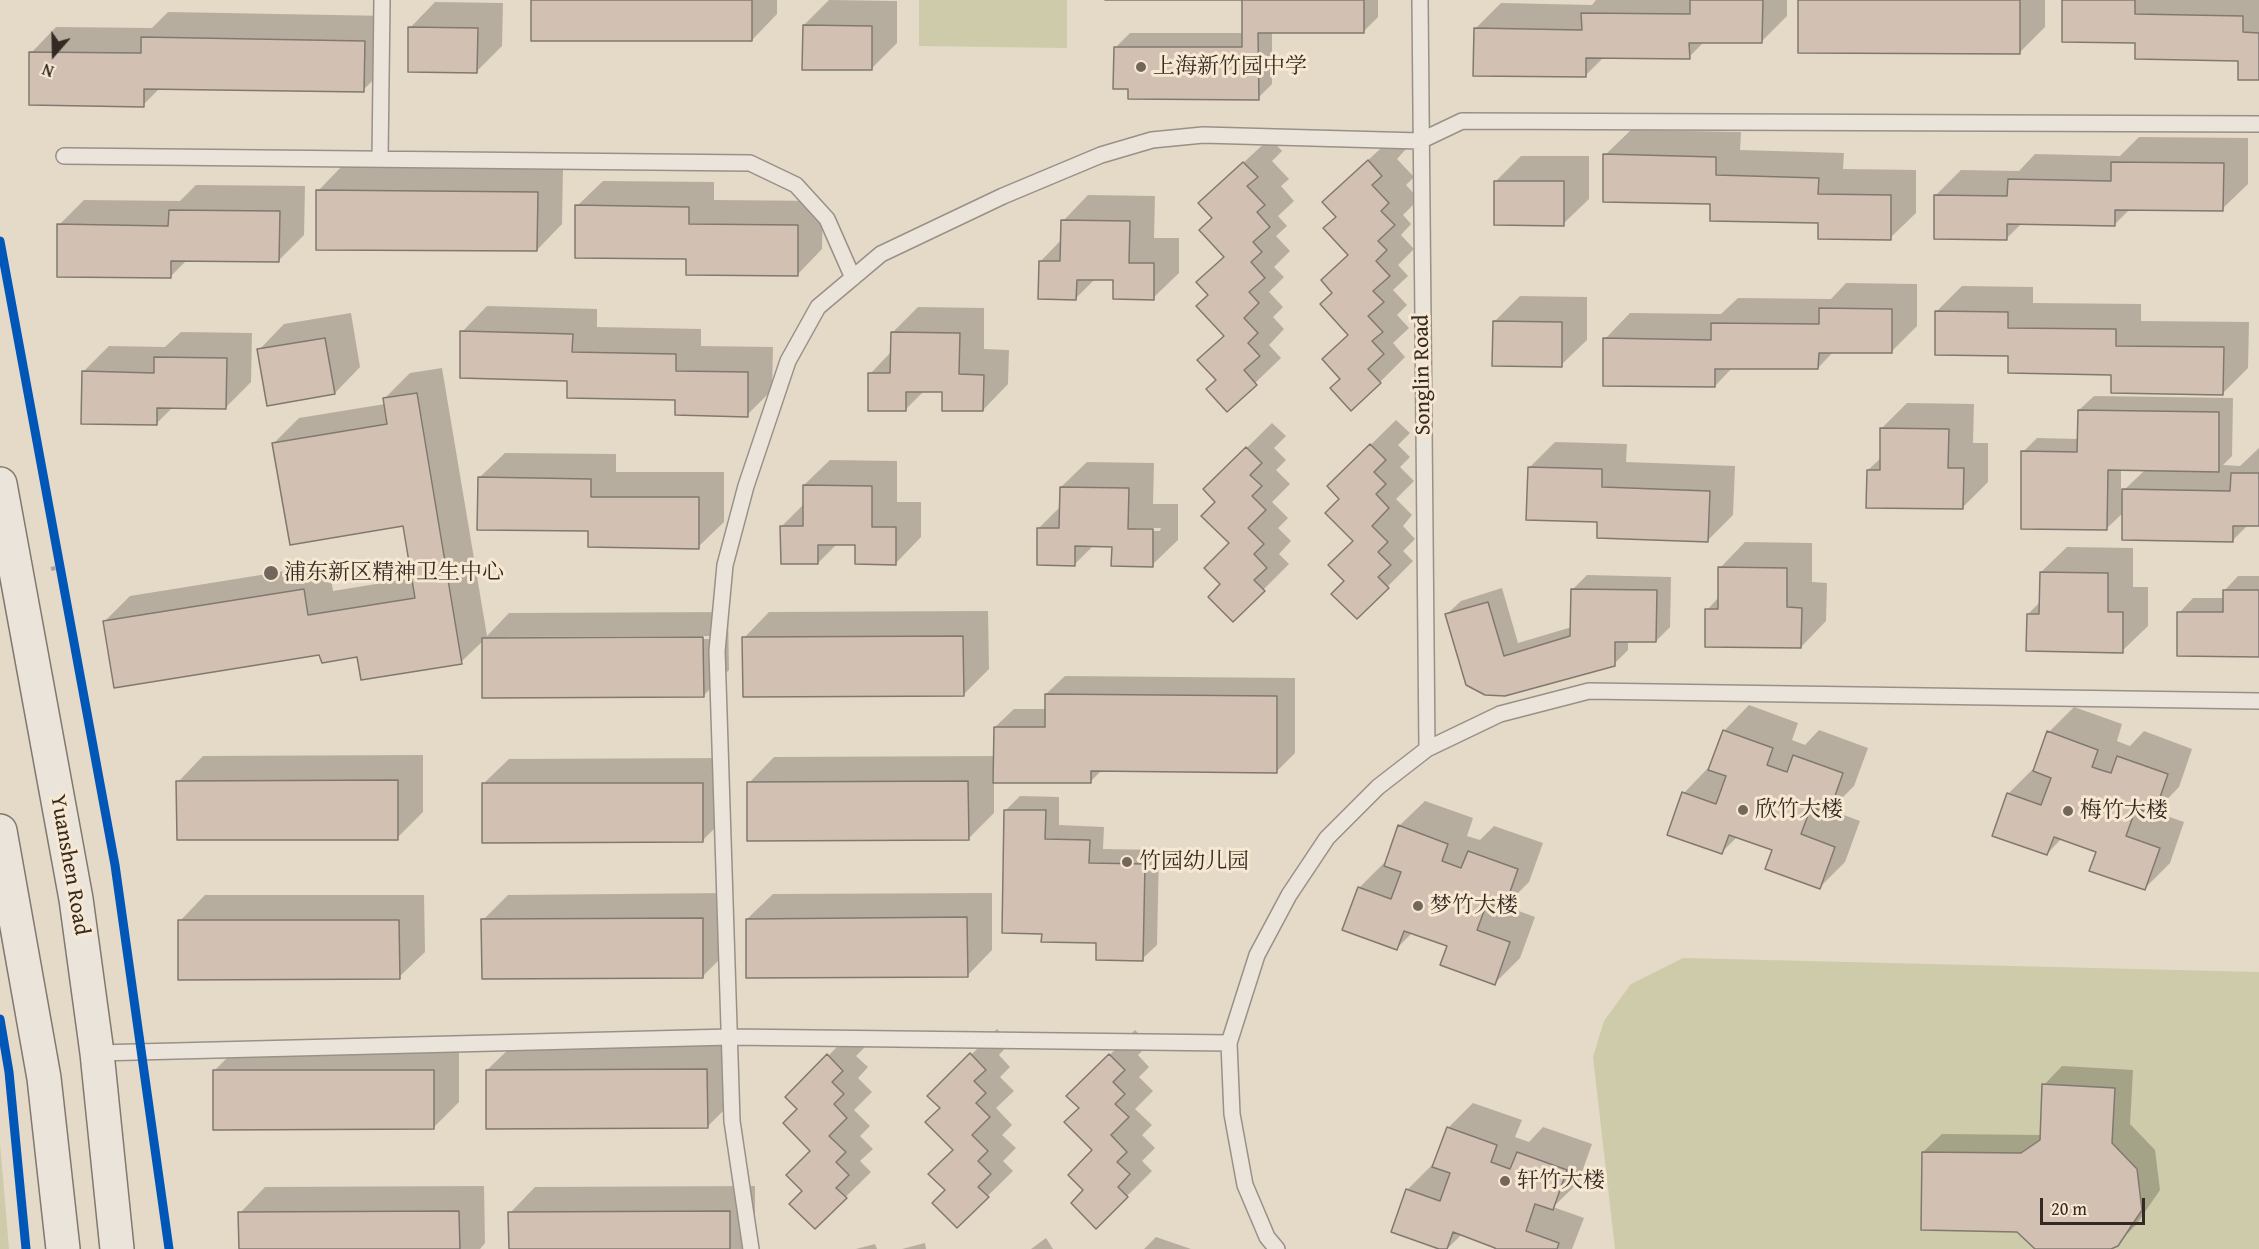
<!DOCTYPE html>
<meta charset="utf-8">
<style>
body{margin:0}
#map{position:relative;width:2259px;height:1249px;overflow:hidden;background:#e5d9c7;font-family:"Gentium Book Plus",serif}
canvas{display:block}
.north{position:absolute;left:24px;top:24px;width:60px;height:60px;-webkit-text-stroke:4px #f7e8d2;paint-order:stroke;rotate:200deg;font-size:16px;font-weight:700;line-height:24px;text-align:center;color:#352a23}
.north::after{content:'';display:block;margin:auto;width:21px;height:27px;background:#352a23;clip-path:polygon(50% 0,100% 100%,50% 72%,0 100%)}
.scale{position:absolute;left:2040px;top:1198px;width:105px;height:27px;box-sizing:border-box;border:3px solid #352a23;border-top:0;padding-left:8px;font-size:18px;line-height:21px;white-space:nowrap;color:#352a23;-webkit-text-stroke:4px #f7e8d2;paint-order:stroke}
</style>
<div id="map">
<canvas width="2259" height="1249"></canvas>
<div class="north">N</div>
<div class="scale">20 m</div>
</div>
<script>
const ctx = document.querySelector('canvas').getContext('2d');
ctx.lineJoin = 'round';
function paint(path, color) {
  ctx.fillStyle = color;
  ctx.fill(path, 'evenodd');
}
function trace(path, color, width, dash) {
  ctx.strokeStyle = color;
  ctx.lineWidth = width;
  ctx.lineCap = dash ? 'butt' : 'round';
  ctx.setLineDash(dash || []);
  ctx.stroke(path);
}
function label(font, color, halo, rows, align = 'center') {
  ctx.font = font + ' "Gentium Book Plus","Noto Serif SC",serif';
  ctx.lineWidth = 6;
  ctx.setLineDash([]);
  ctx.textBaseline = 'middle';
  ctx.strokeStyle = halo;
  ctx.fillStyle = color;
  for (const [text, x, y, turn = 0] of rows) {
    ctx.save();
    ctx.translate(x, y);
    ctx.rotate((+turn || 0) * Math.PI / 180);
    ctx.textAlign = isNaN(turn) ? turn : align;
    if (halo) ctx.strokeText(text, 0, 0);
    ctx.fillText(text, 0, 0);
    ctx.restore();
  }
}
paint(new Path2D(`
 M919,0H1067V48L919,46Z
 M1683,958L2259,972V1249H1615L1593,1057L1604,1021L1631,984Z
 M0,1143L9,1249H0Z`), '#cdcba9');
paint(new Path2D(`
 M532,0H777V14L752,40Z
 M829,0L897,1V43L871,69L804,25Z
 M1243,0H1378V17L1364,31H1272V84L1258,98L1129,88L1115,48L1130,33H1243Z
 M1596,0H1787V16L1761,42L1705,41L1689,57H1604L1585,76L1475,29L1501,3L1592,5Z
 M1800,0H2045V27L2019,53Z
 M2064,0H2259V79L2240,60L2136,42Z
 M435,2L503,3L502,46L477,71L410,28Z
 M168,12L389,16V65L363,90L161,87L143,105L31,53L56,27L152,28Z
 M1631,130L1741,132L1740,150L1844,153L1843,169L1916,170V213L1890,238L1819,221L1712,202L1605,155Z
 M1394,136L1406,149L1397,159L1414,177L1406,185L1419,199L1403,215L1411,224L1401,235L1414,249L1398,265L1408,276L1393,290L1407,305L1397,315L1409,328L1393,343L1405,357L1380,382L1342,378L1324,359L1349,334L1334,293L1323,280L1349,254L1338,216L1350,177Z
 M2139,137L2248,138V184L2222,209L2131,208L2115,224L2022,223L2006,239L1936,195L1961,170L2019,171L2035,154L2120,156Z
 M1270,138L1282,151L1272,161L1289,179L1281,186L1294,201L1278,216L1287,226L1276,236L1290,251L1274,267L1284,277L1269,292L1283,307L1273,317L1284,329L1269,345L1281,358L1227,410L1217,380L1200,360L1225,335L1210,294L1198,282L1225,255L1214,218L1200,203Z
 M1521,156H1589V199L1563,224L1496,181Z
 M343,165L563,167L562,224L537,250L318,191Z
 M603,181L714,182V200L823,201L822,249L797,275L687,258L577,206Z
 M196,185L305,186L304,235L279,260H187L170,277L59,225L84,200L180,201Z
 M1088,195L1155,196L1154,238H1179V273L1153,298L1114,279H1095L1076,298L1040,262L1062,239L1063,221Z
 M1846,283L1917,284V326L1891,352L1834,351L1818,368L1733,367L1715,386L1605,339L1630,313L1721,314L1738,298L1831,299Z
 M1962,286L2033,287V303L2141,304V321L2249,322L2248,368L2223,393L2010,355L1937,311Z
 M1520,296L1587,297V340L1561,365L1494,322Z
 M487,306L597,309V327L701,329V346L773,347L772,390L747,415L677,398L462,332Z
 M918,307L984,308V349L1009,350L1008,384L983,410L944,390H925L905,410L870,374L892,351V333Z
 M351,313L360,367L335,393L259,350L284,324Z
 M181,332L252,333L251,382L225,408L173,407L156,424L83,372L109,346L165,347Z
 M442,368L487,636L509,613L728,612L729,670L703,696L484,640L461,662L319,653L105,621L130,596L329,564L333,591L413,578L404,524L274,443L299,418L385,404L384,399L410,373ZM711,636V639L507,640V637Z
 M2094,396L2233,398L2232,456L2223,465L2240,466L2259,448V525H2248L2232,541L2124,512L2106,529L2023,452L2037,438L2079,439V410ZM2121,469L2145,470L2121,493Z
 M1907,403L1974,404L1973,443H1988V482L1962,508L1868,470L1881,458V429Z
 M1396,420L1410,433L1398,445L1410,457L1400,467L1414,481L1396,499L1412,515L1403,526L1415,539L1403,551L1413,561L1357,617L1346,581L1355,540L1341,499L1329,486Z
 M1272,423L1286,436L1274,448L1286,460L1276,470L1290,484L1272,502L1288,518L1278,528L1291,541L1279,554L1289,564L1233,620L1222,584L1231,543L1217,502L1205,489Z
 M1555,442L1627,444L1626,462L1735,466L1733,515L1708,540L1599,521L1529,468Z
 M505,453L616,454V472H724V522L698,547L589,530L479,478Z
 M830,460L897,461V502H921V537L896,563L857,544H837L818,563L782,526L804,504V485Z
 M1087,462L1154,463L1153,504H1178V540L1152,565L1113,546L1094,545L1074,565L1039,528L1061,506V487ZM1137,528H1161L1160,531H1137Z
 M1745,542L1812,543V582L1827,583L1826,621L1801,647L1707,610L1719,597L1720,568Z
 M2067,547L2133,548V587H2148V626L2122,651L2028,614L2041,601V572Z
 M1587,575L1671,577L1670,627L1656,641L1628,640V650L1614,664L1505,694L1446,615L1461,601L1502,588L1518,643L1572,627V590Z
 M2238,576H2259V656L2179,613L2193,598H2224V591Z
 M988,611L989,669L964,694L744,638L769,612Z
 M1065,676L1295,678V753L1276,772L1102,770L1090,782L994,781V813L968,839L749,783L774,757L995,756V727L1014,709H1046V694Z
 M1749,705L1798,723L1792,740L1805,745L1819,730L1868,748L1854,786L1830,810L1860,821L1845,862L1820,887L1774,849L1737,837L1722,852L1669,834L1684,793L1709,767L1724,731Z
 M2074,707L2122,724L2117,741L2127,745L2130,746L2144,731L2192,749L2179,787L2155,812L2184,822L2170,863L2144,889L2098,851L2062,838L2047,854L2008,794L2034,768L2049,732Z
 M423,755V812L397,838L178,782L203,756Z
 M728,758V815L703,840L483,784L509,759Z
 M1020,796L1059,797V825L1104,827L1103,849L1159,850L1157,945L1142,959L1097,942L1006,810Z
 M1425,801L1473,818L1467,836L1480,840L1494,826L1543,843L1529,882L1505,906L1535,917L1520,958L1495,983L1449,945L1413,932L1397,948L1359,888L1384,863H1386L1399,826Z
 M728,893V951L703,976L483,920L508,895Z
 M992,893V950L967,976L747,919L773,894Z
 M205,895H424L425,952L399,977L180,921Z
 M997,1029L1010,1043L999,1055L1010,1067L1000,1077L1014,1091L996,1108L1012,1125L1002,1135L1016,1148L1003,1161L1013,1171L957,1226L947,1190L955,1150L942,1108L930,1096Z
 M854,1030L868,1044L856,1056L868,1067L858,1078L872,1092L854,1110L870,1126L860,1136L873,1149L860,1161L871,1172L815,1227L804,1191L813,1151L799,1109L787,1097Z
 M1135,1030L1149,1044L1138,1055L1149,1067L1139,1077L1153,1091L1135,1109L1152,1125L1142,1135L1155,1148L1142,1161L1152,1171L1096,1227L1085,1190L1094,1150L1081,1108L1068,1096Z
 M732,1044L733,1101L707,1127L487,1070L513,1045Z
 M240,1045H459V1102L434,1127L214,1071Z
 M2062,1066L2133,1070L2130,1124L2155,1150L2160,1190L2136,1225L2117,1244L2107,1249H2037L1923,1152L1942,1134L2041,1135L2044,1085Z
 M1473,1103L1522,1120L1515,1137L1529,1142L1543,1127L1592,1144L1578,1183L1553,1207L1584,1218L1572,1249H1496L1497,1247L1462,1234L1447,1249H1444L1407,1190L1433,1164L1434,1165L1448,1128Z
 M484,1186L485,1243L480,1249H240V1213L265,1187Z
 M755,1186V1244L750,1249H510V1213L535,1187Z
 M1156,1237L1191,1249H1144Z
 M1046,1238L1053,1249H1031Z
 M925,1243L926,1249H902Z
 M875,1244L877,1249H856Z`), '#0003');
const building = new Path2D(`
 M531,0H752V41H531Z
 M1105,0H1364V33H1258L1259,100L1128,99V89H1113L1114,47H1242V0Z
 M1690,0H1763L1762,43H1689L1690,59L1586,58V77L1473,76L1474,28L1582,30L1581,13L1690,14Z
 M1798,0H2020V54L1798,53Z
 M2062,0H2135V14L2243,16V32L2259,33V80H2238V61L2135,59V43L2062,42Z
 M803,25L872,26V70H802Z
 M408,27L478,28L477,73L408,72Z
 M141,37L365,41L364,92L144,89V107L29,105V52L141,53Z
 M1603,154L1716,157V175L1819,178L1818,194L1891,195V240L1818,239V223L1710,221V204L1603,202Z
 M1368,160L1382,176L1372,185L1389,203L1381,211L1395,225L1378,241L1387,250L1376,261L1390,276L1373,291L1384,302L1368,316L1383,332L1372,341L1384,354L1368,369L1381,383L1351,411L1330,388L1340,379L1322,359L1348,335L1320,304L1332,293L1321,280L1348,255L1323,228L1336,217L1322,202Z
 M1243,162L1258,177L1247,186L1265,205L1257,212L1270,227L1253,242L1262,252L1251,262L1265,278L1249,292L1259,303L1244,318L1258,333L1248,343L1260,356L1244,370L1257,385L1227,412L1206,389L1216,380L1197,360L1224,336L1196,306L1208,295L1196,282L1224,257L1199,230L1212,218L1198,203Z
 M2111,162L2224,163L2223,211L2115,210V226L2007,224V240L1934,239V195L2007,196L2008,179L2111,181Z
 M1494,181H1564V226L1494,225Z
 M316,190L538,192L537,251L316,250Z
 M575,205L689,207V224L798,225V276L686,275V259L575,258Z
 M169,210L280,211L279,262L171,261V278L57,277V224L168,226Z
 M1061,220L1130,221L1129,263H1154V300L1113,299V280H1077L1076,300L1038,299L1039,261H1060Z
 M1819,308L1892,309V353H1819L1818,369H1715V387L1603,386V338L1711,340V323L1819,324Z
 M1935,311L2008,312V328L2116,329V346L2224,347L2223,395L2111,393V375L2008,373V356L1935,355Z
 M1493,321L1562,322V367L1492,366Z
 M460,331L573,334L572,352L676,354V371L748,372V417L675,415V400L567,398V381L460,378Z
 M891,332L960,333L959,374L984,375L983,411H942V392H906V411H868V373H890Z
 M325,338L335,394L267,406L257,349Z
 M154,357L227,358L226,409L157,408V425L81,424L82,371L154,373Z
 M417,393L462,664L361,680L357,657L322,663L319,655L114,688L103,621L304,589L308,615L415,598L403,526L290,545L272,443L387,424L383,398Z
 M2078,410L2219,412V472L2108,470L2107,530L2021,529V451L2077,452Z
 M1880,428L1949,429L1948,468H1964L1963,509L1866,508L1867,470H1880Z
 M1370,444L1386,460L1374,472L1386,484L1376,494L1389,508L1372,526L1388,542L1378,552L1391,565L1378,577L1389,588L1357,619L1331,594L1344,581L1328,565L1353,541L1325,513L1339,499L1327,486Z
 M1246,447L1262,463L1250,475L1262,486L1252,496L1266,510L1248,528L1264,544L1254,554L1267,568L1254,580L1265,591L1233,622L1208,597L1220,584L1204,568L1229,543L1201,516L1215,502L1203,489Z
 M1528,467L1602,469V487L1710,491L1708,542L1597,538V522L1526,520Z
 M2231,473H2259V526H2233V542L2122,540V489L2230,491Z
 M478,477L591,479V497H699V549L588,547V531L477,530Z
 M803,485L872,486V527H896V565L855,564V545H818V564H781L780,526H803Z
 M1060,487L1129,488L1128,529H1153V567L1111,566L1112,547L1075,546V566L1037,565V528H1059Z
 M1718,567L1787,568V607L1802,608L1801,648L1705,647V609H1718Z
 M2040,572L2108,573V612H2123V653L2026,651L2027,614H2039Z
 M1571,589L1657,590L1656,642H1615V666L1505,696L1485,695L1466,685L1445,614L1488,602L1504,656L1570,636Z
 M2223,590H2259V657L2177,656V612H2223Z
 M963,636L964,696L743,697L742,637Z
 M703,637L704,697L482,698V638Z
 M1045,694L1277,696V773L1091,771V783H993L994,727H1045Z
 M1723,730L1773,748L1767,765L1787,772L1793,755L1843,773L1829,813L1811,807L1801,834L1835,847L1820,889L1765,869L1772,850L1729,835L1722,854L1667,835L1682,792L1716,804L1726,776L1708,770Z
 M2047,731L2098,750L2092,767L2101,770L2111,773L2117,756L2168,774L2154,815L2136,808L2126,836L2160,848L2145,890L2089,871L2096,852L2054,837L2047,855L1992,836L2007,793L2041,805L2051,778L2033,771Z
 M398,780V840H177L176,781Z
 M968,781L969,840L747,841V782Z
 M482,783H703V842L482,843Z
 M1004,810H1046L1045,839L1090,840L1089,863L1145,864L1143,961L1096,960V943L1041,942L1042,934L1002,933Z
 M1398,825L1448,844L1442,861L1461,868L1468,851L1518,869L1504,909L1487,903L1477,930L1510,942L1495,985L1440,965L1447,946L1404,931L1397,950L1342,930L1358,887L1391,899L1401,872L1384,866Z
 M967,917L968,977L746,978V919Z
 M703,918V978L482,979L481,919Z
 M178,920H399L400,979L178,980Z
 M970,1053L986,1070L974,1081L986,1093L976,1103L990,1117L972,1135L988,1151L978,1161L991,1174L978,1187L989,1197L957,1228L932,1203L945,1190L928,1174L953,1150L925,1122L940,1108L927,1096Z
 M827,1054L843,1071L832,1082L844,1094L834,1104L847,1118L829,1136L846,1152L836,1162L849,1175L836,1188L847,1198L815,1229L789,1204L802,1191L786,1175L810,1151L783,1123L797,1109L785,1097Z
 M1109,1054L1125,1070L1113,1082L1125,1094L1115,1104L1129,1117L1111,1135L1127,1152L1117,1162L1130,1174L1118,1187L1128,1197L1096,1229L1071,1203L1083,1190L1068,1175L1092,1150L1064,1122L1079,1108L1066,1096Z
 M707,1069L708,1128L486,1129V1070Z
 M213,1070H434V1129L213,1130Z
 M2042,1084L2115,1088L2112,1143L2137,1169L2142,1210L2118,1246L2111,1249H2035L2017,1232L1921,1230L1922,1152L2021,1153L2040,1140Z
 M1447,1127L1497,1145L1491,1162L1510,1169L1517,1152L1567,1170L1553,1210L1535,1204L1526,1231L1559,1243L1557,1249H1495V1248L1453,1232L1447,1249H1439L1391,1232L1406,1189L1440,1201L1450,1173L1432,1167Z
 M459,1211L460,1249H239L238,1212Z
 M730,1211V1249H509L508,1212Z`);
paint(building, '#d2c0b3');
trace(building, '#817970', 1.5);
const service = new Path2D(`
 M1420,0L1427,749
 M64,156L750,163L796,185L827,219L853,278
 M380,159L382,0
 M97,1053L730,1037L1229,1043
 M751,1249L732,1121L717,651L725,565L746,486L788,361L818,307L881,254L1003,196L1101,155L1152,140L1203,135L1420,141L1462,121L2259,124
 M1277,1249L1267,1237L1245,1185L1232,1114L1229,1043L1257,955L1289,895L1327,838L1378,787L1427,749L1500,714L1589,691L2259,701`);
const secondary = new Path2D(`
 M0,484L76,899L97,1053L117,1249
 M0,831L44,1078L63,1249`);
trace(service, '#999187', 18);
trace(secondary, '#817970', 36);
trace(new Path2D(`
 M51,569L60,567`), '#aaa49c', 4, [4.5, 3]);
trace(service, '#eae4db', 15);
trace(secondary, '#eae4db', 33);
trace(new Path2D(`
 M0,241L115,865L169,1249
 M0,1019L9,1072L26,1249`), '#0057b8', 9);
for (const [x, y, r, color] of [
 [1141,67,6,"#73675c"],
 [271,573,8,"#73675c"],
 [1743,810,6,"#73675c"],
 [2068,811,6,"#73675c"],
 [1127,862,6,"#73675c"],
 [1418,906,6,"#73675c"],
 [1505,1181,6,"#73675c"]
]) {
  const dot = new Path2D();
  dot.arc(x, y, r, 0, 2 * Math.PI);
  ctx.fillStyle = color;
  ctx.fill(dot);
  trace(dot, '#f7e8d2', 2);
}
label('22px', '#352a23', '#f7e8d2', [
 ["上海新竹园中学",1153,67],
 ["浦东新区精神卫生中心",284,573],
 ["欣竹大楼",1755,810],
 ["梅竹大楼",2080,811],
 ["竹园幼儿园",1139,862],
 ["梦竹大楼",1430,906],
 ["轩竹大楼",1517,1181]
], 'left');
label('22px', '#352a23', '#f7e8d2', [
 ["Songlin Road",1423,375,-91],
 ["Yuanshen Road",69,865,80]
]);
</script>
